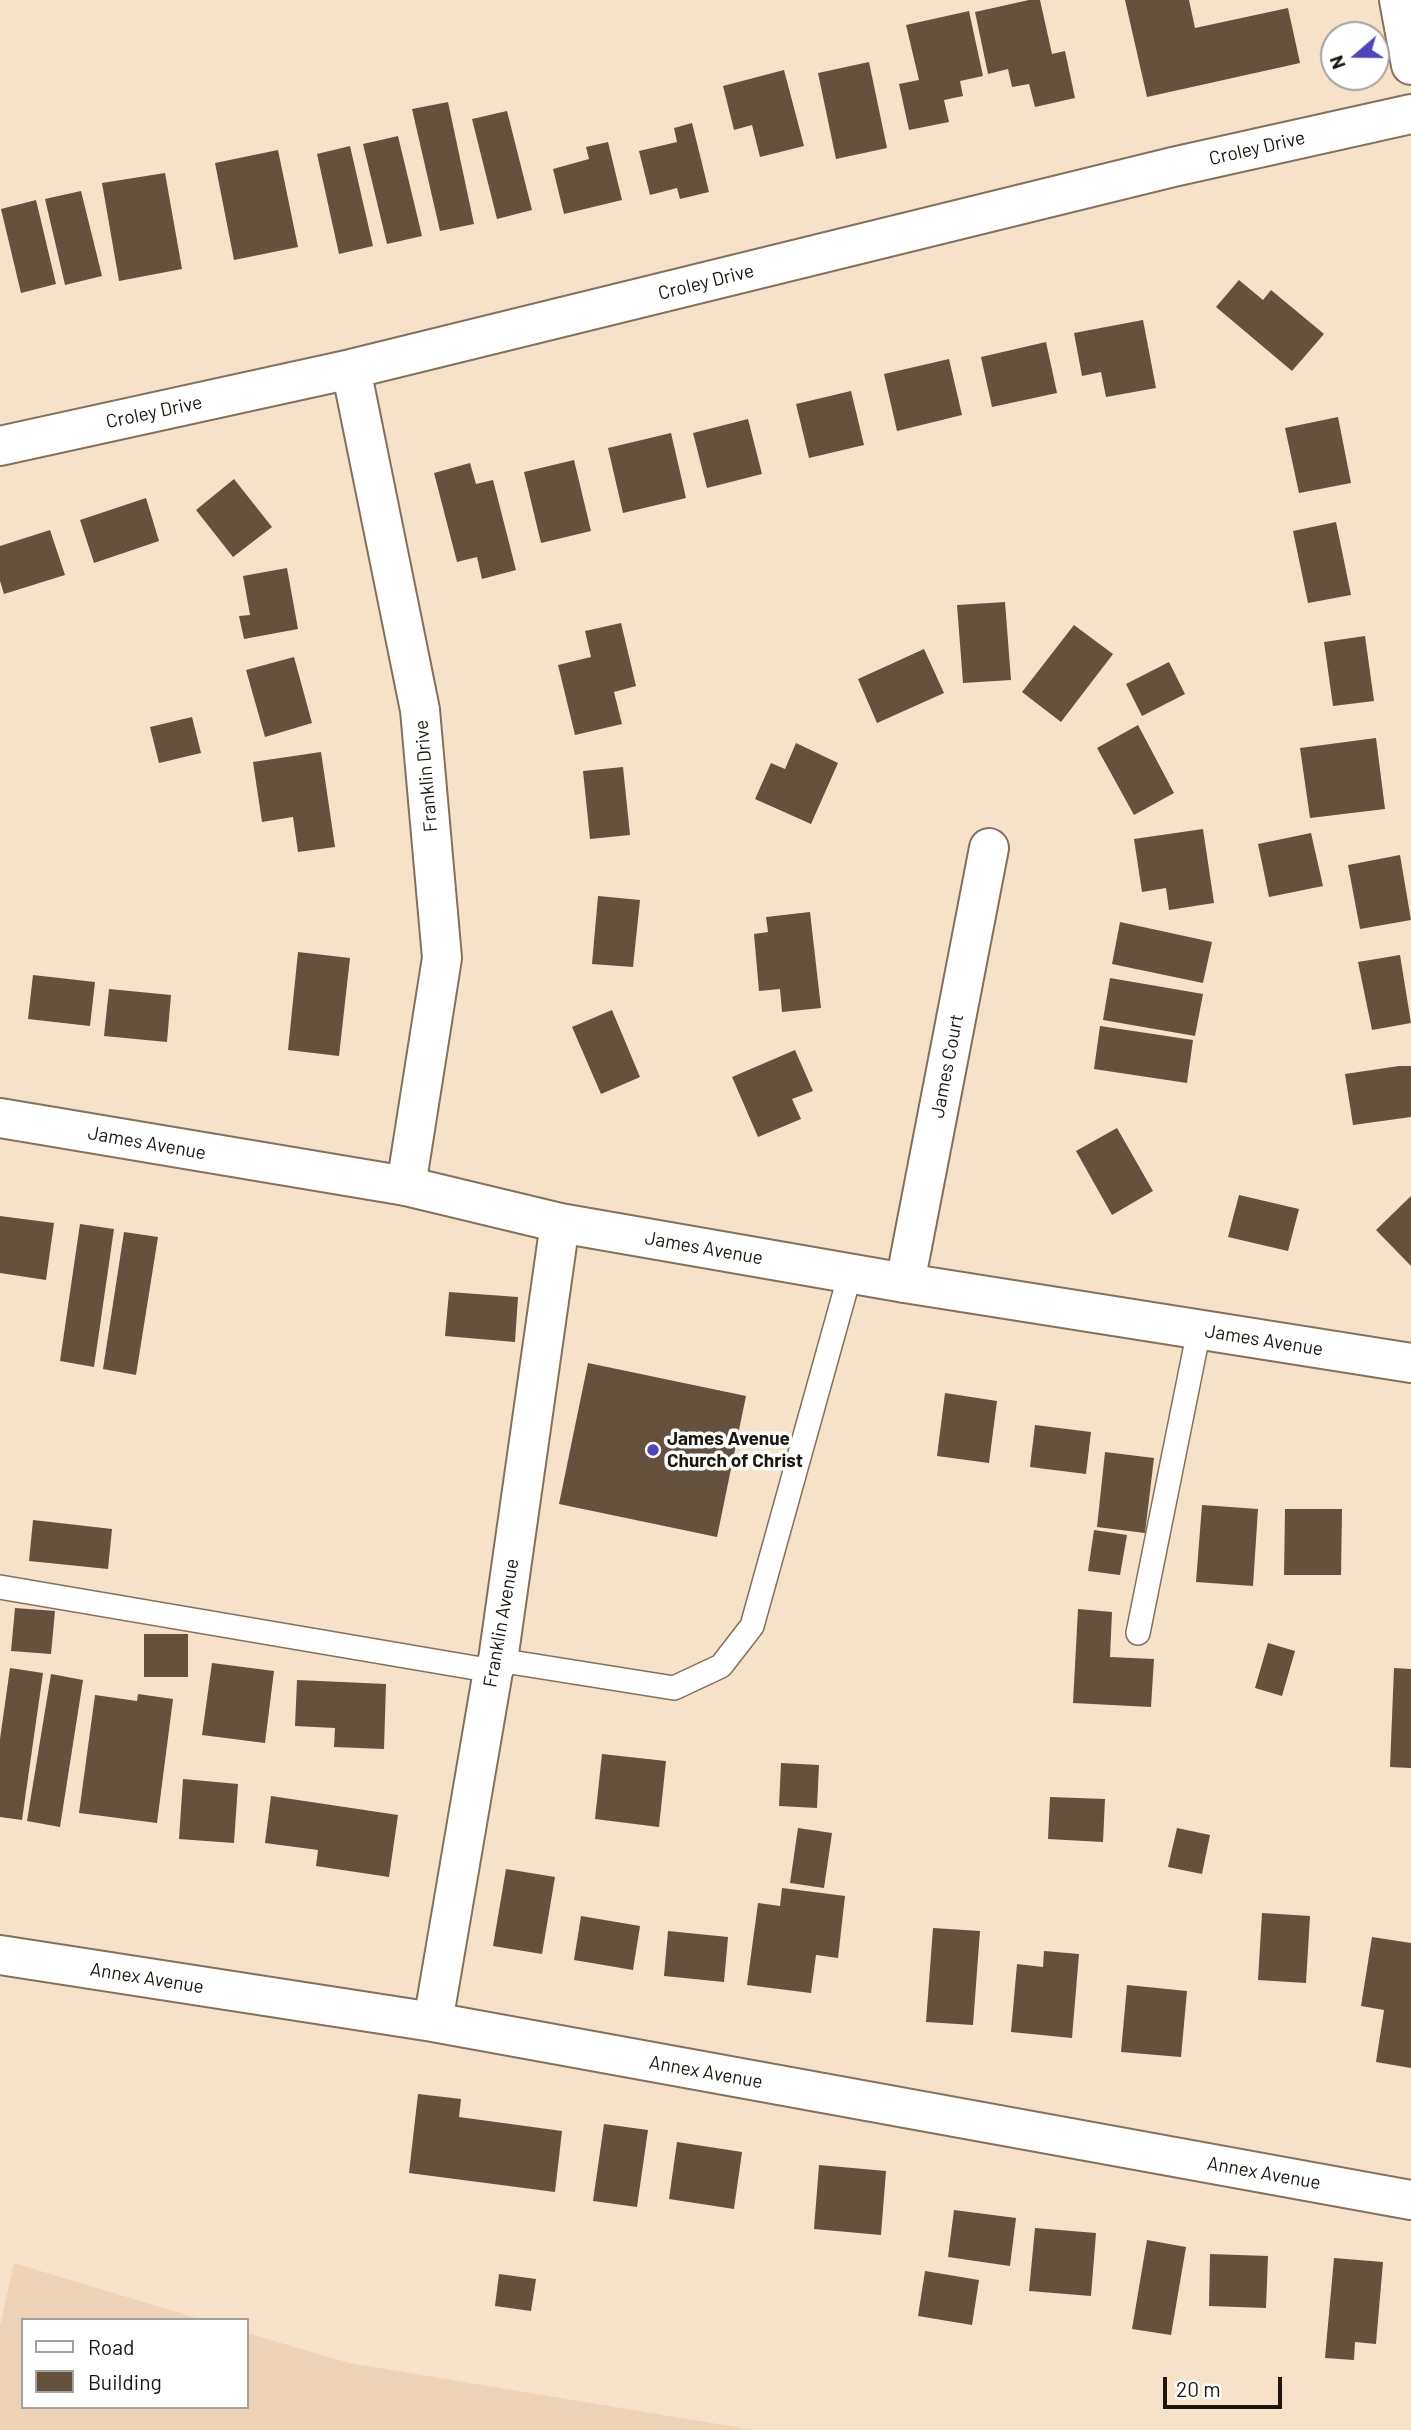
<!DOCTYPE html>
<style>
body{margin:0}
#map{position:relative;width:1411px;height:2430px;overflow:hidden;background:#f6e1c9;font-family:Barlow,sans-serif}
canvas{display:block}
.legend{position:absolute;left:21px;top:2318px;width:228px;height:91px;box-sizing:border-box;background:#fff;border:2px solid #a5a29e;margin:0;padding:9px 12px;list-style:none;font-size:21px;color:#1d160d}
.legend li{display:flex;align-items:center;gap:14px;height:35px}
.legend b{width:35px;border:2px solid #a5a29e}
.north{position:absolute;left:1320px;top:21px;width:70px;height:70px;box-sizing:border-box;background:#fff;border:2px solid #a5a29e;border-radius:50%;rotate:250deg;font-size:19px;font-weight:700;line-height:28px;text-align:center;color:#1d160d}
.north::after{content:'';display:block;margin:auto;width:24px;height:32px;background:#4e45bc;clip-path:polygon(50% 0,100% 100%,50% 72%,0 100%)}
.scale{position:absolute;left:1163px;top:2377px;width:119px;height:32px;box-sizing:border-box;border:4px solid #1d160d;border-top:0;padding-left:9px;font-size:21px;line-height:24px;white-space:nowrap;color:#1d160d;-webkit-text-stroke:5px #fff;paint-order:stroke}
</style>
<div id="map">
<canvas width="1411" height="2430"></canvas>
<ul class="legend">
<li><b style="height:9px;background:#fff"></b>Road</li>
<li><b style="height:19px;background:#64523e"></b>Building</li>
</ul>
<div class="north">N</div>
<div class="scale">20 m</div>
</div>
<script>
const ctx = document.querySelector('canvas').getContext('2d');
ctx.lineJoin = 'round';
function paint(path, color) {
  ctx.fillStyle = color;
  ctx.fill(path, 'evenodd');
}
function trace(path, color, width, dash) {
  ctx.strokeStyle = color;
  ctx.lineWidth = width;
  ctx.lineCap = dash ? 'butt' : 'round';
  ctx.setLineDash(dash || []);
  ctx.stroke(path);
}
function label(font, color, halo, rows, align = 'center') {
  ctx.font = font + ' Barlow,sans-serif';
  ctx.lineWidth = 7;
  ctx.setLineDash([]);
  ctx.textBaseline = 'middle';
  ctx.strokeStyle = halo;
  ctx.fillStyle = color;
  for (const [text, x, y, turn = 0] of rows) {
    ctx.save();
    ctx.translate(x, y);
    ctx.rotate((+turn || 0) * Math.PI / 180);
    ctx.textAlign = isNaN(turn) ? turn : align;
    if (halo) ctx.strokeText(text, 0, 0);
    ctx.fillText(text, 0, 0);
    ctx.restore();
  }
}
paint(new Path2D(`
 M14,2263L203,2320H23V2407H247V2333L349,2363L754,2430H0V2326Z`), '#eed4b6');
paint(new Path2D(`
 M1029,0H1040L1052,54L1065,51L1075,98L1035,107L1029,84L1012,87L1008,69L988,74L975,12Z
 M1125,0H1189L1195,28L1288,8L1300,63L1147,97Z
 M969,11L983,76L960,81L963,96L944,100L949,122L909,130L899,84L919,80L906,25Z
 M869,62L887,148L836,159L818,73Z
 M784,70L804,146L760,157L752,125L734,130L723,86Z
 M448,102L474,224L440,231L412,109Z
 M507,111L532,210L497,219L472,119Z
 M692,123L709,192L680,199L677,188L650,195L639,151L677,142L674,128Z
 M398,136L422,236L387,244L363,144Z
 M608,142L622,200L564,214L553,169L589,159L586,147Z
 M350,146L373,246L339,254L317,154Z
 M278,150L298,247L234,260L215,163Z
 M165,173L182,269L119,281L102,183Z
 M81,191L102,276L65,285L45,199Z
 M36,200L56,284L21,293L1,209Z
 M1239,280L1263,300L1271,290L1324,334L1292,371L1216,307Z
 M1143,320L1156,388L1106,397L1101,372L1082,376L1074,333Z
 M1046,342L1057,393L992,407L981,357Z
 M949,359L962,415L897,431L884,374Z
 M851,391L864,445L809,458L796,404Z
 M1338,417L1351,483L1299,493L1285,428Z
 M748,419L762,474L707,488L693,433Z
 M671,433L686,498L623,513L608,448Z
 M574,460L591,531L541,543L524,472Z
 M470,463L476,484L493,480L516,570L482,579L477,557L457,562L434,473Z
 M234,479L272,527L233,557L196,510Z
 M146,498L159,541L94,563L80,520Z
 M1336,522L1351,595L1308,603L1293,531Z
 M50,530L65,575L4,594L0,581V546Z
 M287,568L298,629L244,639L239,616L250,615L243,576Z
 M1005,602L1011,680L963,683L957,605Z
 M621,623L636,686L614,692L622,724L575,735L558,665L591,657L585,631Z
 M1074,625L1113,654L1061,722L1022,692Z
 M1365,636L1374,701L1333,706L1324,642Z
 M924,649L944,693L877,723L858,679Z
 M294,657L312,723L265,737L246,670Z
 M1169,662L1185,694L1142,716L1126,684Z
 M192,717L201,753L159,763L150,727Z
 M1138,725L1174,793L1134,815L1097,748Z
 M1376,738L1385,809L1310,818L1300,748Z
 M796,743L838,763L811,824L755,799L771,763L785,769Z
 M321,752L335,847L298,852L293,817L262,822L253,762Z
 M623,767L630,835L590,839L583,771Z
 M1203,829L1214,903L1169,910L1166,888L1142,892L1134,839Z
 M1311,833L1323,886L1269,897L1258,844Z
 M1400,855L1411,920L1360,929L1348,865Z
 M598,896L640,900L633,967L592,964Z
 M810,912L821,1008L782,1012L780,989L759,991L754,934L768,932L766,917Z
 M1120,922L1212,942L1203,983L1112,964Z
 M298,952L350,958L339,1056L288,1050Z
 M1400,955L1411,1023L1372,1030L1358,962Z
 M33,975L95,982L90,1026L28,1019Z
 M1110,978L1203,994L1195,1036L1103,1020Z
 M109,989L171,995L167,1042L104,1036Z
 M612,1010L640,1077L601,1094L572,1027Z
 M1100,1026L1193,1040L1187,1083L1094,1069Z
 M795,1050L813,1091L792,1099L801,1119L758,1137L732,1077Z
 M1399,1066H1411V1117L1353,1125L1345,1074Z
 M1117,1128L1153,1191L1112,1215L1076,1151Z
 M1239,1195L1299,1209L1288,1251L1228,1237Z
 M1411,1196V1266L1376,1230Z
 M0,1216L54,1223L46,1280L0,1273Z
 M80,1224L114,1229L94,1367L60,1361Z
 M124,1232L158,1237L136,1375L103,1369Z
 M449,1292L518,1297L515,1342L445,1336Z
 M588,1363L746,1396L717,1537L559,1504Z
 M945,1393L997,1401L989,1463L937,1456Z
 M1035,1425L1091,1432L1086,1474L1030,1467Z
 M1105,1452L1154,1458L1145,1533L1097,1527Z
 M1202,1505L1258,1509L1253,1586L1196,1582Z
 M1285,1509H1342L1341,1575H1284Z
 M33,1520L112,1529L108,1569L29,1561Z
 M1094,1530L1127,1535L1120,1575L1088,1571Z
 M15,1608L55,1611L51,1654L11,1651Z
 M1078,1609L1112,1612L1110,1657L1154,1659L1151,1707L1073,1703Z
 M144,1634H188V1677H144Z
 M1268,1643L1295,1651L1282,1696L1255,1688Z
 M212,1663L274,1671L265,1743L202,1735Z
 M10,1668L43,1673L22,1820L0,1817V1739Z
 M1394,1668L1411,1669V1768L1390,1767Z
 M51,1674L83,1680L60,1827L27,1821Z
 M297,1680L386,1684L384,1749L334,1747L335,1728L295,1726Z
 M138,1694L173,1699L157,1823L79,1813L95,1695L137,1701Z
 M602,1754L666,1761L659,1827L595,1819Z
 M781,1763L819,1765L817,1808L779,1806Z
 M183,1779L238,1784L234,1843L179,1839Z
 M271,1796L398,1815L389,1877L316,1866L318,1850L265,1843Z
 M1050,1797L1105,1799L1103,1842L1048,1839Z
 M798,1828L832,1833L824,1888L790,1883Z
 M1177,1828L1210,1835L1202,1874L1168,1867Z
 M506,1869L555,1877L542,1954L493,1946Z
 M782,1888L845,1896L838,1958L816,1955L811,1993L747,1985L758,1903L780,1906Z
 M1262,1913L1310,1916L1306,1983L1258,1980Z
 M581,1916L640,1926L633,1970L574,1960Z
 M933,1928L980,1931L973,2025L926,2022Z
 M668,1931L728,1937L724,1982L664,1976Z
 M1372,1937L1411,1943V2068L1376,2062L1384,2010L1361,2006Z
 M1044,1951L1079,1954L1072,2038L1011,2032L1017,1964L1043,1967Z
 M1127,1985L1187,1991L1181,2057L1121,2052Z
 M418,2094L461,2099L459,2117L562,2131L555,2192L409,2173Z
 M604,2124L648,2130L637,2207L593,2201Z
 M677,2142L742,2152L734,2209L669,2199Z
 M819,2165L886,2171L881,2235L814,2229Z
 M954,2210L1016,2218L1010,2266L948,2257Z
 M1035,2228L1096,2233L1091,2296L1029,2291Z
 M1147,2240L1186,2247L1171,2335L1132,2329Z
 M1210,2254L1268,2256L1266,2308L1209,2306Z
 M1334,2258L1383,2262L1376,2344L1355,2342L1354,2360L1325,2358Z
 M925,2271L979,2280L972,2325L918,2316Z
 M499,2274L536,2279L531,2311L495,2306Z`), '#64523e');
const service = new Path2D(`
 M0,1587L493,1671
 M1138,1633L1199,1330
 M498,1660L674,1688L721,1666L752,1626L850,1274`);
const minor = new Path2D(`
 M351,369L420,710L442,958L406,1186
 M0,446L351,369L1173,167L1411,114
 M905,1283L989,848
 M0,1955L433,2022L1411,2200
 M433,2022L493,1671L498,1660L560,1223`);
const tertiary = new Path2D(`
 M1399,0L1411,65
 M0,1118L406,1186L560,1223L905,1283L1411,1363`);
trace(service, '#83715b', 26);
trace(minor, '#83715b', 42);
trace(tertiary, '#83715b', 42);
trace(service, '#fff', 23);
trace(minor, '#fff', 38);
trace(tertiary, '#fff', 38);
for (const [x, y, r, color] of [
 [653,1450,7,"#4e45bc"]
]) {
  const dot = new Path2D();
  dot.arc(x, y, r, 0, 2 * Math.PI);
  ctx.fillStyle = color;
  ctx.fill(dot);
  trace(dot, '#fff', 2.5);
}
label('19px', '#1d160d', '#fff', [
 ["Croley Drive",1257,148,-13],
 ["Croley Drive",706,282,-14],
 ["Croley Drive",154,412,-12],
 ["Franklin Drive",426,776,-95],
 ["James Court",947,1066,-79],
 ["James Avenue",147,1143,10],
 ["James Avenue",704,1248,10],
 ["James Avenue",1264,1340,9],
 ["Franklin Avenue",501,1623,-80],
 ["Annex Avenue",147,1978,9],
 ["Annex Avenue",706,2072,10],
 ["Annex Avenue",1264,2173,10]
]);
label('bold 19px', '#1d160d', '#fff', [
 ["James Avenue",667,1439],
 ["Church of Christ",667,1461]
], 'left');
</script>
